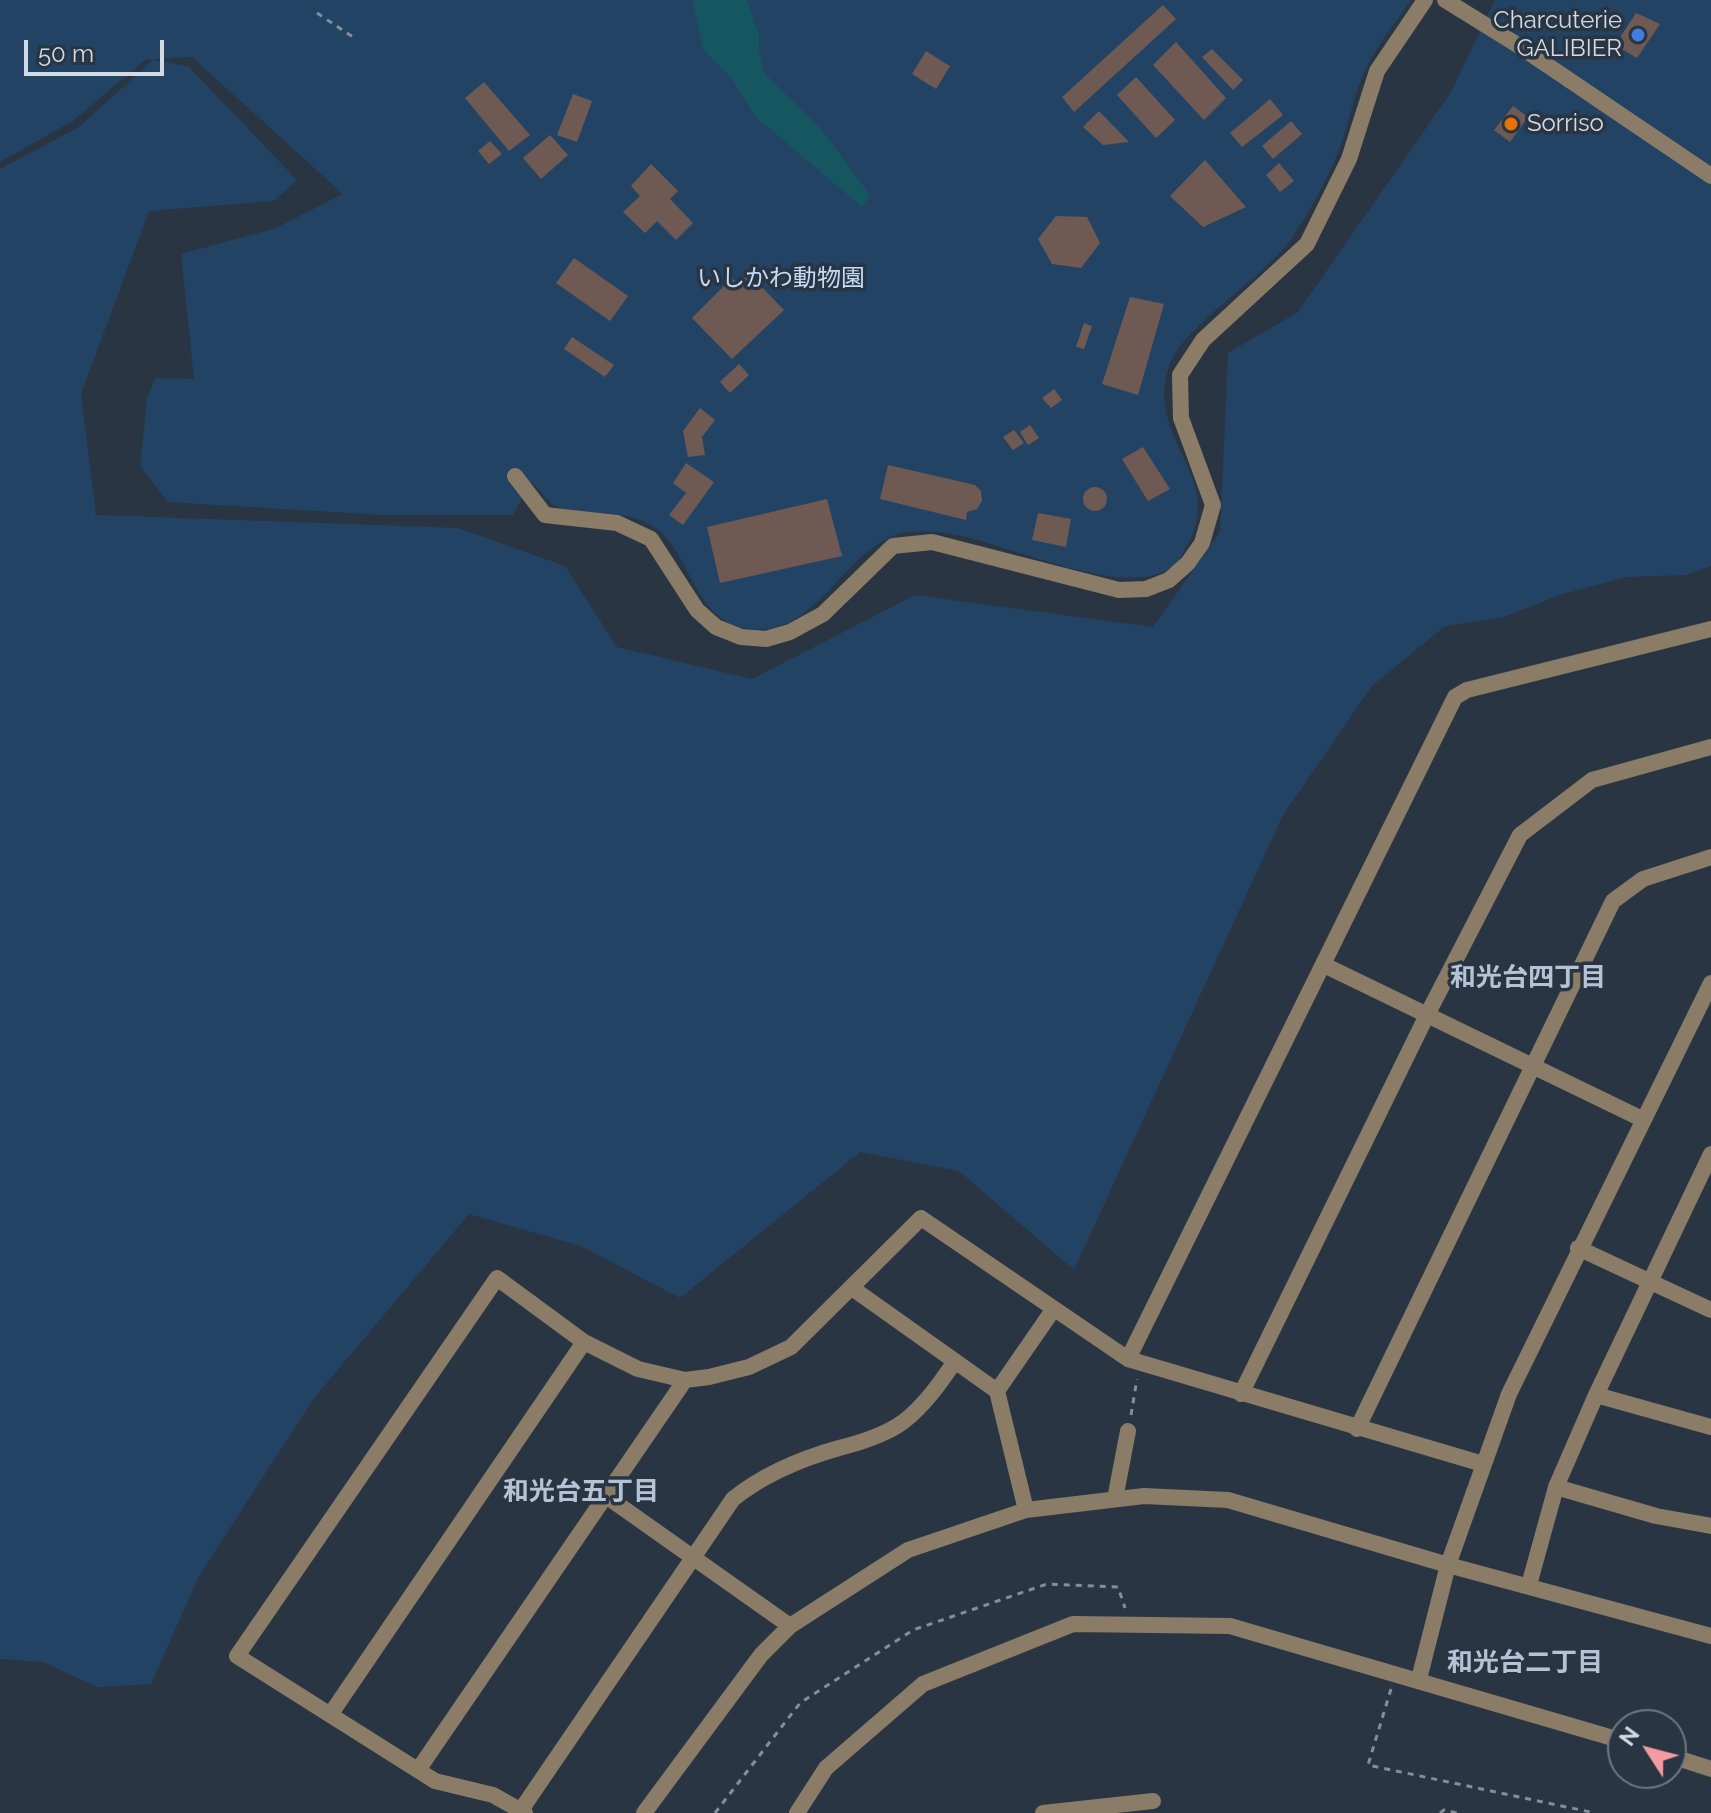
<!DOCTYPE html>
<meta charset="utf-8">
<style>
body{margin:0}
#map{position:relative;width:1711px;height:1813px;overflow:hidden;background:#293543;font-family:Raleway,sans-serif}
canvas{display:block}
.north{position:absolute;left:1607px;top:1709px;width:80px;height:80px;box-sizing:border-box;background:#293543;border:2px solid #6d7783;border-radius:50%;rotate:306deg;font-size:22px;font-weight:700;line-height:32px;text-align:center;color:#d2dae3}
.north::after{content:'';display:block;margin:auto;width:28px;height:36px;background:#f49aa0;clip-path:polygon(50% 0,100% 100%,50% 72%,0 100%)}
.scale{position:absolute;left:24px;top:40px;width:140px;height:36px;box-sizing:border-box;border:4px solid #d2dae3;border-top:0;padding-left:10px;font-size:24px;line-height:28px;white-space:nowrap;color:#d2dae3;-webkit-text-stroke:6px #293543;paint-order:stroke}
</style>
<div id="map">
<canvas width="1711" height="1813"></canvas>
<div class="north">N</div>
<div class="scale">50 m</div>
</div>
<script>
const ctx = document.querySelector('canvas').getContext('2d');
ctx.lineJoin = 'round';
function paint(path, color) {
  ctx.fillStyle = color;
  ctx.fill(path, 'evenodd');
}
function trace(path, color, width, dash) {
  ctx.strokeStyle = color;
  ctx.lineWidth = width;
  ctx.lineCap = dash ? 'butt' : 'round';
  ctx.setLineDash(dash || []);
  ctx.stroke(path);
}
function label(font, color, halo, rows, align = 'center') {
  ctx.font = font + ' Raleway,"Noto Sans JP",sans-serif';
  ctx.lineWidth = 7;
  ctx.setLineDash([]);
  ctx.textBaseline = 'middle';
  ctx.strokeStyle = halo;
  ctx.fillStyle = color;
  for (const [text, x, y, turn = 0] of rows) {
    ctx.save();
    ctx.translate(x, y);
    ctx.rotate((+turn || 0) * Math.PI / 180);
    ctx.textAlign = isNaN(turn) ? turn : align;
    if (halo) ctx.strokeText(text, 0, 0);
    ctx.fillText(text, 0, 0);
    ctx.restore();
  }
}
paint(new Path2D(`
 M0,0H1411C1397,21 1379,42 1368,65C1355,89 1350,119 1341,145C1329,176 1310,212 1291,239C1266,276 1183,326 1169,366C1144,440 1227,476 1187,546C1184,551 1180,560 1176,564C1127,607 995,535 937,532C926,531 905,531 895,535C839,557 814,641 744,628C697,619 690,560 663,534C635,507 596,517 562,509C551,506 539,490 531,482L513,515H382L168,502L140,466L147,399L155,378L194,379L181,254L276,228L343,194L192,57L145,60L73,121L0,162Z
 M1495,0H1711V566L1686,575L1626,577L1560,595L1504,617L1445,626L1372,686L1283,815L1074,1270L959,1171L860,1152L680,1298L581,1246L469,1214L314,1398L199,1576L151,1684L97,1687L43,1662L0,1659V169L79,127L153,60L188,66L297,180L274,201L149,211L81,394L96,515L458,528L565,566L617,647L752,679L915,595L1153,627L1220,532L1228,353L1298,312L1451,92Z`), '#234364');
paint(new Path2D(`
 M693,0H747L759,35V52L765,74L822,130L870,195L862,207L756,117L731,78L703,49Z`), '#165660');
paint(new Path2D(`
 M1163,5L1176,19L1074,112L1062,97Z
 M1636,13L1660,24L1637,58L1615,45Z
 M1176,42L1226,98L1204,120L1153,65Z
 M1212,49L1243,80L1233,90L1202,57Z
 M926,51L950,66L936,89L912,74Z
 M1136,77L1175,120L1156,138L1117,95Z
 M484,82L530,135L509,151L465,98Z
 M573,94L592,101L577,142L557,135Z
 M1270,99L1283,115L1242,147L1230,133Z
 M1513,106L1528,117L1510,142L1494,130Z
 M1099,111L1129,142L1103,145L1083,127Z
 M1291,121L1302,134L1273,159L1262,146Z
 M550,135L568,155L541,179L523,158Z
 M490,141L502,154L489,164L478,151Z
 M1205,160L1246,207L1203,227L1170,196Z
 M1279,163L1294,181L1280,192L1266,175Z
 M651,164L678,191L670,199L693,223L676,240L657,221L645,233L623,212L640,196L631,186Z
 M1056,216L1087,217L1100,243L1081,268L1052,264L1038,239Z
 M574,258L628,296L610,321L556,283Z
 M748,273L784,310L732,359L692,318L732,278L737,283Z
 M1130,297L1164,304L1138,395L1102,384Z
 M1084,323L1092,326L1084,349L1076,347Z
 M572,337L614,365L605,377L564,349Z
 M739,364L749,375L730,393L720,382Z
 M1054,389L1062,400L1051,408L1042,398Z
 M700,408L715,420L702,437L705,455L688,457L683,431Z
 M1030,425L1039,438L1028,445L1020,432Z
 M1014,430L1024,443L1013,450L1003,437Z
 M1143,447L1170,489L1148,501L1122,459Z
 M686,463L714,482L683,525L669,515L686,493L673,483Z
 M888,465L975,485L981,491L982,501L977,509L967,512L966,520L880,499Z
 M1083 499a12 12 0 1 1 24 0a12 12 0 1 1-24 0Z
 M827,499L842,556L720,583L707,527Z
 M1038,513L1071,519L1066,547L1032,540Z`), '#6f5a53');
trace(new Path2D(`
 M317,13L353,37
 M1131,1415L1137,1379
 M1391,1689L1368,1765L1595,1813
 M715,1813L800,1703L913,1630L1047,1584L1118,1587L1125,1608
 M1440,1813L1444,1810L1457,1813`), '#848e99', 3, [6, 6]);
trace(new Path2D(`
 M515,476L545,515L617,523L651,539L697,610L716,627L741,637L766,639L790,632L823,614L893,546L932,542L1119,590L1146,589L1169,580L1188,563L1202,543L1213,505L1181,418L1180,375L1203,340L1307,244L1349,159L1377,71L1425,0
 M1324,965L1642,1119
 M1578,1248L1711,1310
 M852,1288L997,1391L1026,1510
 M1128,1359L1455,697L1467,690L1711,629
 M997,1391L1053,1310
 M1241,1394L1427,1015L1520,835L1592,780L1711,747
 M1596,1395L1711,1154
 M1357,1429L1613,901L1643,879L1711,857
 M1556,1487L1656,1516L1711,1526
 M606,1496L790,1626
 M1115,1499L1128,1431
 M1529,1585L1556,1487L1596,1395L1711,1427
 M330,1715L584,1342
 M418,1770L685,1380
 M521,1810L733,1499C764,1474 800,1459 839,1448C859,1443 879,1437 897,1426C920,1412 940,1384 955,1361
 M525,1813L493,1795L435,1781L237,1656L497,1278L584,1342L638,1369L685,1380L709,1377L749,1367L791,1347L921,1218L1128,1359L1483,1464
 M644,1813L761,1655L790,1626L908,1550L1026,1510L1144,1496L1228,1500L1448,1565L1711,1636
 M1043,1813L1153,1801`), '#8b7c67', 16);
trace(new Path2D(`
 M1445,0L1516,44L1711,176
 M1419,1679L1448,1565L1509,1394L1711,983
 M1671,1756L1711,1769
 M797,1813L826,1768L923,1684L1073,1624L1230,1626L1623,1741`), '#8b7c67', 16);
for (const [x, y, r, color] of [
 [1638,35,8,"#3f7fe0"],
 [1511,124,8,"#e8710a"]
]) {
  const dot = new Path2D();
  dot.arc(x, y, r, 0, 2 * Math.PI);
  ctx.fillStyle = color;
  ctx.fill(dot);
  trace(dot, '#293543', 3);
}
label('24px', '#d2dae3', '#293543', [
 ["Charcuterie",1622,21],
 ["GALIBIER",1622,49],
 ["Sorriso",1527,124,"left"]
], 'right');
label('24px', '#c4dbf5', '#293543', [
 ["いしかわ動物園",781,279]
]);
label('bold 26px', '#b4c3d5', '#293543', [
 ["和光台四丁目",1528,978],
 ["和光台五丁目",581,1492],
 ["和光台二丁目",1525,1663]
]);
</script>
